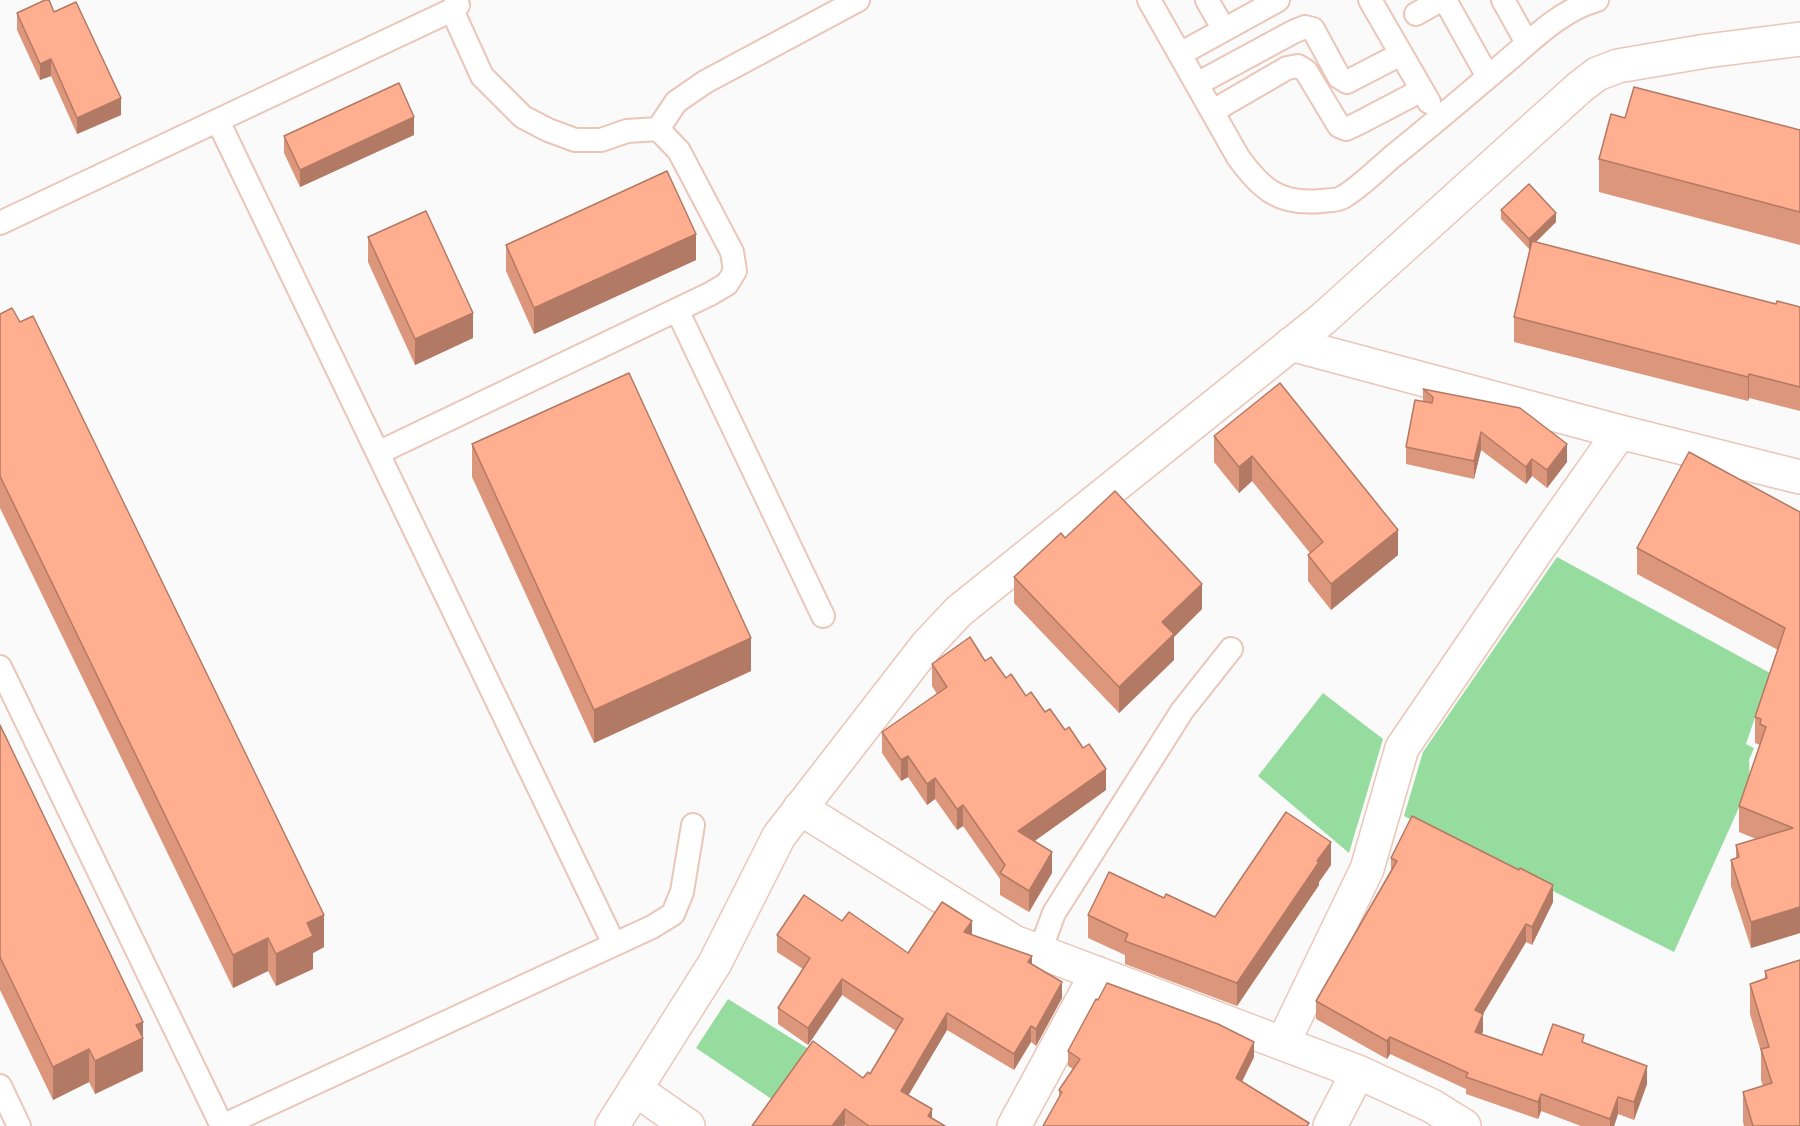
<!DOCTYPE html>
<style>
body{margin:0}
canvas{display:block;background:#fafafa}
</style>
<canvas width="1800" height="1126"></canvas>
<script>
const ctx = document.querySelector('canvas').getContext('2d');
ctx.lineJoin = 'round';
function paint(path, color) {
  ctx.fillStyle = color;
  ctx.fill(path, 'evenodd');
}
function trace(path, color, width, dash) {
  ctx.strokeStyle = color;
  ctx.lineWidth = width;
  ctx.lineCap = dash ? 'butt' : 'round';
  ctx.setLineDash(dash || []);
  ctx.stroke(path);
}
paint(new Path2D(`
 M1557,557L1770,673L1746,744L1754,748L1749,760L1750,783L1674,952L1404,816L1423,752Z
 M1323,693L1383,739L1349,853L1258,776Z
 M728,999L815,1053L779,1104L696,1048Z`), '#97dc9f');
const service = new Path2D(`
 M1149,0L1238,157C1261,189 1279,205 1321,201C1327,200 1337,201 1343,197C1358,189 1378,169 1392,157C1433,124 1474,89 1514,55C1539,33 1565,9 1597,0
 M1207,0L1224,30
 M1370,0L1429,102
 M1445,0L1488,77
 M1503,0L1527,43
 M1416,14L1441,0
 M1180,54L1278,0
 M1197,84L1293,32L1305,27L1313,29L1339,77L1347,82L1401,54
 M1213,111L1287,68L1298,66L1306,71L1339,126L1346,129L1357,124L1422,90
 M218,121L614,944
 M658,129L676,102L705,82L858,0
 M0,223L452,10L458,5L456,0
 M677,310L823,616
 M378,453L710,294L727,284L735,271L732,252L679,151L658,129L627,131L601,140H575L548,130L523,117L482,76L452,10
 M0,667L222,1126
 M1040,951L1054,913L1182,711L1231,649
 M0,1086L19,1126
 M222,1126L652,927L673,914L682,892L693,825`);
const minor = new Path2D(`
 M1291,344L1620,432L1800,477
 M800,808L1014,942L1358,1072L1432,1106L1464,1126
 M1283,1043L1367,869L1402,748L1539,547L1620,432
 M635,1089L688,1126
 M1014,1126L1097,973
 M1330,1126L1358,1072`);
const tertiary = new Path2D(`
 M612,1126L715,963L779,836L927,645L959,611L1324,318L1580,87L1597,74L1618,66L1706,51L1800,39`);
trace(service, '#eac6b8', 26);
trace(minor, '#eac6b8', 36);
trace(tertiary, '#eac6b8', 36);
trace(service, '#fff', 22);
trace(minor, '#fff', 33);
trace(tertiary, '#fff', 33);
paint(new Path2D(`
 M54,12L121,115L77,134L51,76L40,80L17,30V13Z
 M1625,118L1800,130V245L1599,192V159Z
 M414,135L300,187L284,153V136Z
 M1501,210L1556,222L1535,242L1776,304L1800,307V411L1749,398L1748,401L1514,342V317L1531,247L1529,249L1501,219Z
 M368,237L473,338L415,365L368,262Z
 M506,245L696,260L534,334L506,271Z
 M0,314L324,947L313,953V969L276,986L268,971L233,988L0,508Z
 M1280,383L1398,555L1331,610L1308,581V555L1310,553L1252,481L1239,493L1214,462V436Z
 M1423,389L1567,462L1547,488L1532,476L1526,484L1481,450L1474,479L1406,464V447L1423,401Z
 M472,444L751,671L594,743L472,477Z
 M1800,512V933L1751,948L1731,886V860L1736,858V845L1756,839L1739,832V806L1760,746V745L1755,743V717L1778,650L1637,574V548Z
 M1065,538L1202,609L1174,637V660L1119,713L1014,603V577Z
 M985,661L1045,712L1106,790L1034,841L1052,873L1029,912L1000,895V879L963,826L957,830L935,799L927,805L908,777L901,781L882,753V732L937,694L932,686V664Z
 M0,725L143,1055V1071L95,1094L89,1082L53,1100L0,990Z
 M1391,858L1553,902L1532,945L1526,942L1483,1014V1031L1482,1034L1542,1055L1584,1043L1647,1084L1634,1120L1618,1114L1614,1126H1581L1541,1111L1538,1119L1466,1094V1089L1390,1054L1387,1059L1316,1019V1001L1391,870Z
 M1331,865L1319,882V885L1237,1006L1125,964V955L1088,938V915L1215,917Z
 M842,921L908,953L972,935L1032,964L1062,998L1036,1046L1031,1042L1014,1070L947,1030L908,1095L932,1118L945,1126H846L845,1125L752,1126L863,1078L870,1074L896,1031L842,995L808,1045L778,1024V1008L803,969L777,952V935Z
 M1800,960V1126H1744L1743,1122V1092L1763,1086L1761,1080V1052L1750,1014V984L1765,979V971Z
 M1068,1051L1254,1057L1242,1082L1309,1126L1059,1098V1090L1073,1069L1068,1066Z`), '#db967b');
paint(new Path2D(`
 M51,59V76L40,80V64Z
 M121,98V115L77,134V118Z
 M414,117V135L300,187V170Z
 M1556,213V222L1529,249V239Z
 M696,234V260L534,334V308Z
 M473,313V338L415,365V339Z
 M1749,374V398L1748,401V377Z
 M1481,432V450L1474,479V461Z
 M1567,444V462L1547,488V470Z
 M1252,456V481L1239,493V467Z
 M1532,459V476L1526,484V467Z
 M1398,530V555L1331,610V584Z
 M1202,584V609L1174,637V660L1119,713V687L1162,622Z
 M751,638V671L594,743V710Z
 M908,756V777L901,781V760Z
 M1106,769V790L1018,853V831Z
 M935,778V799L927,805V784Z
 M963,805V826L957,830V809Z
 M1331,842V865L1319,882V885L1237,1006V983L1317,861Z
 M1052,852V873L1029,912V891Z
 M1553,885V902L1532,945V927Z
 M1800,907V933L1751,948V922Z
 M324,915V947L313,953V969L276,986V954L307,923Z
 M972,921V938L964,932Z
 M1526,924V942L1483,1014V1031L1475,1049V1010Z
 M268,938V971L233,988V955Z
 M1032,956V972L1028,962Z
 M842,979V995L808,1045V1028Z
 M1062,982V998L1036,1046V1029Z
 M947,1013V1030L901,1108V1091Z
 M143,1022V1071L95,1094V1061L136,1025Z
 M1031,1026V1042L1014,1070V1054Z
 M1390,1037V1054L1387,1059V1041Z
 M1254,1042V1057L1236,1093V1078Z
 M89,1049V1082L53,1100V1067Z
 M1647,1066V1084L1634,1120V1102Z
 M1541,1094V1111L1538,1119V1102Z
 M1618,1097V1114L1614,1126H1610V1119Z
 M845,1109V1125L844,1126H832Z
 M932,1109V1125L928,1116Z`), '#b27a64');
const building = new Path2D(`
 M45,0H49L54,12L76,2L121,98L77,118L51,59L40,64L17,13Z
 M399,83L414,117L300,170L284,136Z
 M1634,87L1800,130V212L1599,159L1611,114L1625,118Z
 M667,171L696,234L534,308L506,245Z
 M1529,184L1556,213L1529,239L1501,210Z
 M426,211L473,313L415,339L368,237Z
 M1532,241L1776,304L1777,301L1800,307V387L1749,374L1748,377L1514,317Z
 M12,308L20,322L33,316L324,915L307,923L313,936L276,954L268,938L233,955L0,476V314Z
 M629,373L751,638L594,710L472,444Z
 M1280,383L1398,530L1331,584L1308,555L1323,542L1252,456L1239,467L1214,436Z
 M1423,389L1520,408L1567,444L1547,470L1532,459L1526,467L1481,432L1474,461L1406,447L1415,400L1432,403L1433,397Z
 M1689,452L1800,512V907L1751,922L1731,860L1739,857L1736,845L1793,828L1739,806L1766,727L1760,724L1761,719L1755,717L1785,628L1637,548Z
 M1115,491L1202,584L1162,622L1174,634L1119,687L1014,577L1061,533L1065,538Z
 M970,637L985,661L991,657L1006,678L1011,674L1026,696L1031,692L1045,712L1050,709L1065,730L1069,727L1083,748L1089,744L1106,769L1018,831L1052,852L1029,891L1000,873L1005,865L963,805L957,809L935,778L927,784L908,756L901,760L882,732L947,687L932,664Z
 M0,725L143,1022L136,1025L143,1038L95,1061L89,1049L53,1067L0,957Z
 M1286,812L1331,842L1317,861L1319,862L1237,983L1125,941L1128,934L1088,915L1109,872L1164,898L1166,894L1215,917Z
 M1412,816L1519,870L1520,868L1553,885L1532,927L1526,924L1475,1010L1483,1014L1475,1032L1542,1055L1553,1024L1584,1035L1582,1042L1647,1066L1634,1102L1618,1097L1610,1119L1541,1094L1538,1102L1466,1077L1468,1073L1390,1037L1387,1041L1316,1001L1397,861L1391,858Z
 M804,895L842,921L849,912L908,953L942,902L972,921L964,932L1032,956L1028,962L1062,982L1036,1029L1031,1026L1014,1054L947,1013L901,1091L932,1109L928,1116L945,1126H869L845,1109L832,1126H752L813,1041L863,1078L868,1072L870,1074L903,1019L842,979L808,1028L778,1008L810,958L777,935Z
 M1800,960V1126H1753L1743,1092L1772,1083L1761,1049L1769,1047L1750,984L1767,978L1765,971Z
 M1107,983L1218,1024L1254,1042L1236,1078L1309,1123L1307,1126H1043L1062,1092L1059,1090L1080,1059L1068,1051L1096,999L1098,1000Z`);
paint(building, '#ffaf8f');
trace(building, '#b27a64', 1.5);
</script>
